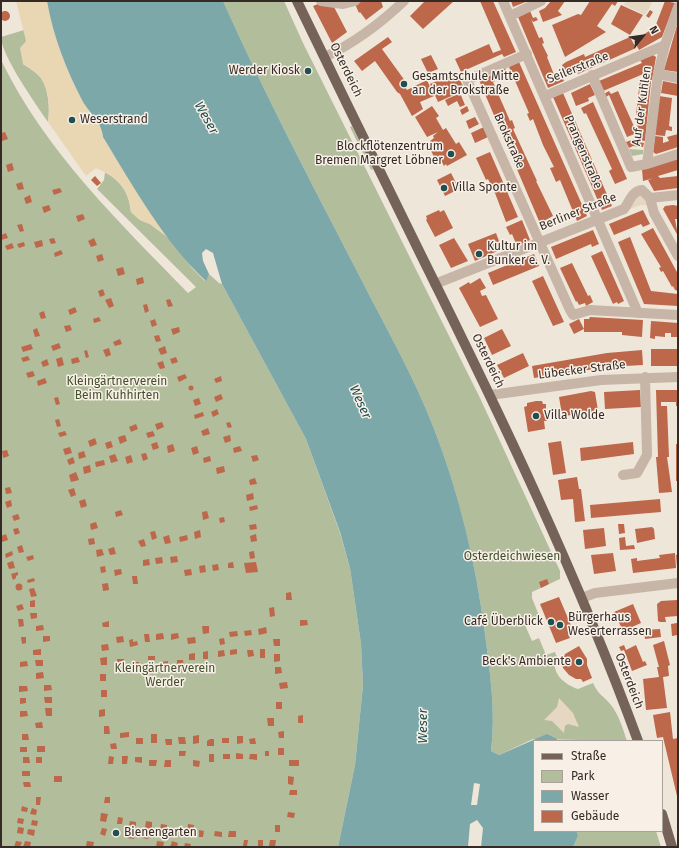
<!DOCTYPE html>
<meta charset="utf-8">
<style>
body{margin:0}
#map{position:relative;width:679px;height:848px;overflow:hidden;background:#efe6da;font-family:"Fira Sans",sans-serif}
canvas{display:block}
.frame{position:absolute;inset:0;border:2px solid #342b27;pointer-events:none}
.legend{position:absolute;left:533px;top:740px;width:130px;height:92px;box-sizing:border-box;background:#f8f0e6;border:1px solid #aaa19a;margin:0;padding:5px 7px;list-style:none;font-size:12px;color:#342b27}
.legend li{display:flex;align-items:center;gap:8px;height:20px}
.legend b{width:20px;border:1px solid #aaa19a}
.north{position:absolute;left:623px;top:16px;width:40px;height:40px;-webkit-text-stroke:3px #f8f0e6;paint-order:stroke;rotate:61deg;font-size:11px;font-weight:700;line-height:16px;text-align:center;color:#342b27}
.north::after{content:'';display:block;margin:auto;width:14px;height:18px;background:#342b27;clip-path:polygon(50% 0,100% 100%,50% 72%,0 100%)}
</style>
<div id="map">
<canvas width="679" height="848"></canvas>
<div class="frame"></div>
<ul class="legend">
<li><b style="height:5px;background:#756359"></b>Straße</li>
<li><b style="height:11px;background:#b2bd9c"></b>Park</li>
<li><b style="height:11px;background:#7ca8aa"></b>Wasser</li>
<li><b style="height:11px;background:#bd674b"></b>Gebäude</li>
</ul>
<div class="north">N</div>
</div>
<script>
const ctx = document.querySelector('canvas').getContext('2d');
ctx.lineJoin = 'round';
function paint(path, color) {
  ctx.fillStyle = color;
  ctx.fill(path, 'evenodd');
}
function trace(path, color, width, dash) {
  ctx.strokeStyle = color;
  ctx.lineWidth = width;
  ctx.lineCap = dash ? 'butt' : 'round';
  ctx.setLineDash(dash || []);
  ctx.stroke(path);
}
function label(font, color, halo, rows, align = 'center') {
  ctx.font = font + ' "Fira Sans",sans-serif';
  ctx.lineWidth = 3;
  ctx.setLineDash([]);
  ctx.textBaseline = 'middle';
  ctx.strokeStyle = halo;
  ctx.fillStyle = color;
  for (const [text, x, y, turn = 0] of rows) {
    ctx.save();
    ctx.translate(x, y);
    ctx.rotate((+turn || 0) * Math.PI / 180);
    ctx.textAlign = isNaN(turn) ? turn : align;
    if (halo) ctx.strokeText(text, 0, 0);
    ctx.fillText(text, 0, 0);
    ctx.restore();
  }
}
paint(new Path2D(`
 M223,1H284L303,43L480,398L560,571V579L532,592V598L540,618L525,625L532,641L539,638L546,655L555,652L557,657C549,672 565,685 578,689L593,683C599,696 603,695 611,705C619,715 623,729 627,741L533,739L499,755L491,751C496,713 490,673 485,634C476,563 459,494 433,426C413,375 385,326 360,277C313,186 265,95 223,1Z
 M24,30L27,41L23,64C29,68 36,72 41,78C49,90 50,109 48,122C37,106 1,55 1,37Z
 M1,60C45,151 119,222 188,293L196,287L97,189L104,180L105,172C122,182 129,193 131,212L140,220L150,224L170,239L192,268L205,281L209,274L219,283L222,284L306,439L340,533L350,568L361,644L363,685L355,765L338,847H1Z
 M352,126L373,169L371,170L350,127Z
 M629,149L643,150V154L632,156Z
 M577,831H656L661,847H573L578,836Z`), '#b2bd9c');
paint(new Path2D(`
 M16,1H47C53,36 66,69 82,100C89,113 102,122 103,137L130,181L170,239L150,224L140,220L131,212C128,186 119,179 96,168L86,176L48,122C50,109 49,90 41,78C36,72 29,68 23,64L20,48L26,41Z`), '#e9d7b3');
paint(new Path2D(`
 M626,1H653L645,15L624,5Z
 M637,191L652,205H641L627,210Z
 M559,698L573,713L579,727L568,724L565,726L564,733L552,721L544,720L557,707Z`), '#e6d7c2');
paint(new Path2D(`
 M47,1H223C265,95 313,186 360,277C385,326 413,375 433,426C459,493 476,563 485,634C490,673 496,712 491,751L499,755L547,734L557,739V741H534V831H577L578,836L573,847H481L483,828L477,820L470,824L468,847H338L355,765L363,685L361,644L350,568L340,532L306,439L222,284L213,253L206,249L202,253L203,261L209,274L206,281C164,242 133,186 103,137C102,122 89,113 82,100C66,69 53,36 47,1Z`), '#7ca8aa');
paint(new Path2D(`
 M474,783L480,784L477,805H471Z`), '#efe6da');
paint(new Path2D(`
 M364,1H381L383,7L366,20L360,12L359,13L355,4Z
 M425,1H454L423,29L410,16Z
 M480,1H493L516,52L504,57L502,54L461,72L455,59L489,44L493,53L501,50Z
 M511,1H528L513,7Z
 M551,1H565L558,11L562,15L543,22L539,11L545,8Z
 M590,1H618L615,6L612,4L597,26L606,32L565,57L552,25L578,14L581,15Z
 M665,1L675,3L662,37L639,50L634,41L655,27Z
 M318,4L334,7L347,32L332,43L313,6Z
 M621,5L643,15L630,35L611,24Z
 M650,10L653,12L649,18L646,16Z
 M530,11L533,18L536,17L538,20L533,22L531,19L539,38L542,37L544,43L542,44L548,56L547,57L555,77L561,74L564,81L548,88L518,17Z
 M0 16a5 5 0 1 1 10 0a5 5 0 1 1-10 0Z
 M678,22V72L664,70Z
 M388,37L392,42L382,49L408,85L405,87L407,90L427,80L434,96L420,102L423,109L412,116L400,94L397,92L375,61L362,71L354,61Z
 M630,37L636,48L578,74L577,72L567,77L562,65L566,62L584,54L585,57Z
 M431,55L438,69L428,73L421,59Z
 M653,55L656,57L652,80L647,79L648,72L603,91L599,81L642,63L640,60Z
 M519,62L587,216L577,221L560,180L556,182L550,168L554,167L543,145L533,119L530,121L527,114L529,113L509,67Z
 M308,68L311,73L306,76L303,71Z
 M505,68L508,75L499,79L496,72Z
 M456,72L465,90L438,102L430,84Z
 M492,75L495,81L493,82L510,121L512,120L515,128L513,129L537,181H536L553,216L542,222L539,221L479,80Z
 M640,80L651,81L645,141L638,140V142L644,143L643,147L633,146L629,148L626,142L637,138L638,115H636Z
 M663,81L678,84V96L661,93Z
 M590,84L595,95L588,98L589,101L576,106L571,93Z
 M609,91L611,94L618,91L637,133L627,137L609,95L606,97L604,94Z
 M460,93L465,105L460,107L457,101L448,106L445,100Z
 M563,93L612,206L602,210L553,97Z
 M659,96L672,98L669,126L672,127V131L666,130L665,136L655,135Z
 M593,102L627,179L615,184L609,171L612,169L586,113L584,114L581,108Z
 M432,106L439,116L436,118L443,130L446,128L456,144L459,142L467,155L447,166L446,164L444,166L442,162L438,164L431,151L435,149L430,141L434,138L433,136L438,132L427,137L415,117Z
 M467,106L469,111L462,115L460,110Z
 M475,117L479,124L469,129L466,121Z
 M484,127L488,137L475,143L471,133Z
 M5,132L8,139L2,141L1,133Z
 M678,134V147L656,154L653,152L655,136L663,137V143L669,141L667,137Z
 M490,152L518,217L506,222L495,193L488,179L486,180L476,158Z
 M678,159V170L658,176L660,178L678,176V188L654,191L648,180L654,178L643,181L642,169Z
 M12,163L14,170L8,172L6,165Z
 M451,173L459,189L445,196L437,180Z
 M95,176L101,183L97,186L91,180Z
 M22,182L24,189L18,190L16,184Z
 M60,188L62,192L54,195L52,190Z
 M30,195L32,202L26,204L24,198Z
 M49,205L51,210L44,213L42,207Z
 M673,205L678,206V219H675L678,236L663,209L665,206Z
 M439,210L440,212L444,210L453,228L435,237L426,220L427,219L426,216Z
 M643,210L650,224L643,227L641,224L614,235L609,224Z
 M83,214L85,219L78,222L76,216Z
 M522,220L530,240L517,246L512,234L510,235L506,227Z
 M22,224L24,231L20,232L17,225Z
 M653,228L678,274V291L675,290L673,286L672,287L663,271L661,272L659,268L661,267L641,234Z
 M593,230L599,244L592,247L591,244L556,259L551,247Z
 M6,233L8,238L1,240V235Z
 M496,233L502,249L475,261L468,244Z
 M630,237L651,291L678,294V306L644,304L618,242Z
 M54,238L56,243L51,244L49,239Z
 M94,238L97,245L91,247L88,241Z
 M454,238L468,261L451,268L439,245Z
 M42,240L43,246L36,248L34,242Z
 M24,242L25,246L19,248L17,244Z
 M12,243L14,248L7,250L5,246Z
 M61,250L63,254L55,257L54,253Z
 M602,251L624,301L618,304L617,302L613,304L591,256Z
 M102,254L104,260L98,262L96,256Z
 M534,254L539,266L493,285L488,273Z
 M572,263L588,296L590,295L593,302L586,306L585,303L579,305L577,301L576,302L560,268Z
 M123,267L125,274L118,276L116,269Z
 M543,276L564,322L553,326L532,281Z
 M143,277L144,283L137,285L136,279Z
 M480,278L486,288L480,291L482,296L486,295L498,319L480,327L459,288L469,282L470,284Z
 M103,289L105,295L100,297L98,291Z
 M111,298L114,306L109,308L105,300Z
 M170,299L173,306L168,307L166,300Z
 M147,304L149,311L145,313L143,305Z
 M75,307L77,312L70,315L68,310Z
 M44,311L46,318L41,319L39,313Z
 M99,317L101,321L94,323L93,319Z
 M590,317L643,320L642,337L622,335V332H584V319H589Z
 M155,319L157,325L152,327L150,321Z
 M579,319L584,329L574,334L569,324Z
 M651,321L678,323V337H671V333H665V337L655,336V339L650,338Z
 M70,325L72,330L66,332L64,326Z
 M179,327L180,332L173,335L171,329Z
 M37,328L40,336L35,337L33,330Z
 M502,329L511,346L492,355L484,338Z
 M159,335L161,341L156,342L154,336Z
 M120,339L122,344L115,346L113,342Z
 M59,343L61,348L53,351L51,346Z
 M31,344L33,349L23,352L21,347Z
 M165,346L167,353L161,355L158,349Z
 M109,348L111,355L106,357L103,350Z
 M651,349H678V366H651Z
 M87,350L89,357L86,358L84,351Z
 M642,350L643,365L608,367L534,378L532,366L607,353Z
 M523,353L529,366L504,378L497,365Z
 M28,356L30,360L23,362L21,358Z
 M62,357L64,365L58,367L56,359Z
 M78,357L80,362L72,364L71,359Z
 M176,357L178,362L172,364L170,359Z
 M47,359L49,365L43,367L41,362Z
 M163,361L165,368L160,369L157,363Z
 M33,371L35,376L28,378L26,373Z
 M185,374L187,378L179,382L177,377Z
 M221,376L222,381L216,383L214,379Z
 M45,378L47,383L38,386L37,381Z
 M188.5 388a2.5 2.5 0 1 1 5 0a2.5 2.5 0 1 1-5 0Z
 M640,390L641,407L605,409L604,392Z
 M656,390H678V406H676V402H661V406H667L669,457H667L672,492L659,493L656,457H658Z
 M591,391L595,392L598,411L572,417V415L564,416L562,415L559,397Z
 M221,394L223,399L216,402L214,397Z
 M58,397L60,404L56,405L54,398Z
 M199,398L201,404L195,406L193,400Z
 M536,401H542L543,404H546V414L548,418L547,421H544L545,429L528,432L524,407L527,406V403Z
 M217,409L219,414L213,417L211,412Z
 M203,412L204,416L195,419L194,415Z
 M59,419L61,426L57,427L55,420Z
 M162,422L164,427L157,430L155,424Z
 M230,422L232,427L228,428L226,423Z
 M136,424L138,429L131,432L129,427Z
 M208,428L210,434L203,436L201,431Z
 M65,431L67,435L60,437L58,433Z
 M153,431L155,436L148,438L146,433Z
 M125,435L127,441L120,444L118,437Z
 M230,435L231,441L225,443L223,437Z
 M95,438L97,444L90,447L88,441Z
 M111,441L113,447L107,449L105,443Z
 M561,441L566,473L553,475L548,443Z
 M157,442L159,448L153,450L151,444Z
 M633,442L634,454L581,461L580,448Z
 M173,444L175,451L168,453L167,446Z
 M676,444H678V481H676Z
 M197,446L199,453L193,455L191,448Z
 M240,446L242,451L234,453L233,448Z
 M70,447L72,453L65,455L63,449Z
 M7,450L9,456L3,458L2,451Z
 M84,451L86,457L79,459L78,453Z
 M146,453L148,459L143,461L141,454Z
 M115,454L118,461L111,463L109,456Z
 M131,455L133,462L127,464L125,457Z
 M257,455L259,460L253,462L251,456Z
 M210,456L211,461L204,463L203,458Z
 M73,457L75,463L69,465L67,460Z
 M104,460L105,465L96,467L95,462Z
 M90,465L91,472L84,474L83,467Z
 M224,466L225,472L217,474L216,468Z
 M76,472L79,480L71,482L69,475Z
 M577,477L579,489H581L585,521L575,522L573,499L561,500L558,480Z
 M255,478L257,484L250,485L249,480Z
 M10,487L12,493L6,494L5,488Z
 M74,488L76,495L71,497L68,490Z
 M253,493L254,499L247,501L246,495Z
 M85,499L87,506L81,508L79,501Z
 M660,499L661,512L591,518L590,505Z
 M11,500L12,506L7,508L5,502Z
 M257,505L258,509L250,511L249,507Z
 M121,510L123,515L116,517L115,512Z
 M207,511L209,518L203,520L202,512Z
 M18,514L20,519L14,521L12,516Z
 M224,517L225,522L220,523L219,518Z
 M96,522L98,528L91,530L90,524Z
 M256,524L257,529L250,530L249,525Z
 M618,524H624L625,533L619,534Z
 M652,527L654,529L655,539L637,543L635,529Z
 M18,528L20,533L15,535L13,529Z
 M604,528L606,546L585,549L583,530Z
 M200,530L201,537L195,539L194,532Z
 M155,531L157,538L152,540L150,532Z
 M6,534L8,540L2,542L1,536Z
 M256,534L257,541L251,542L250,536Z
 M169,535L171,543L165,544L163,537Z
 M187,535L188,540L180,542L179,537Z
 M625,537L626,546L634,545L635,549L620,550L619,538Z
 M94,538L95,544L89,545L88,539Z
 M144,539L146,546L141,547L138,541Z
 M22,545L24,552L19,553L17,547Z
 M114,547L116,554L110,555L108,549Z
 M102,549L104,555L97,557L96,550Z
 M12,551L13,555L6,558L5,554Z
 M254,551L255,558L250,559L249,552Z
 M613,553L616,571L594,574L591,555Z
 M675,553L676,568L633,573L631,559L637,558V561L660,558L659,555Z
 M678,554V567H677L676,555Z
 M33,555L34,559L28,561L26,557Z
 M177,556L178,562L171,563L170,557Z
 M162,557L163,563L156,564L155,558Z
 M149,559L150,565L143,566V560Z
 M13,561L15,568L9,569L7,563Z
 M233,562L234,568H228V563Z
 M256,562L258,572L246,573L244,563Z
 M218,564L219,570L213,571L212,565Z
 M205,565L206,572L200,573L199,566Z
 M105,566L106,572L101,573L100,567Z
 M121,569L122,574L115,576L114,570Z
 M191,569L192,575L185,576L184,570Z
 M18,572V575L16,576V578L13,580L11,574Z
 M132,576H137L138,584H133Z
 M34,578L35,581L28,583L27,580Z
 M547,579L549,584L541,588L539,582Z
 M108,583L109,590L103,591L102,584Z
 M15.5 587a3.5 3.5 0 1 1 7 0a3.5 3.5 0 1 1-7 0Z
 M34,588L37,596L31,597L29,589Z
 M291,592L292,600H286V593Z
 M559,597L573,630L568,632L570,638L556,643L540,604Z
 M35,600V607H30V601Z
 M677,600L678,616L665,617L666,622H660L658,621L657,604L661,601Z
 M22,604L24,609L18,611L16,606Z
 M633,604L641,623L623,631L614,612Z
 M274,607L275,616L270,617L269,608Z
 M30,613H37V618L31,619Z
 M18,619H23L24,626L19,627Z
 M300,620H307L308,625L300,626Z
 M109,621V627H103L102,623Z
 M677,623L678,635L672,636L671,624Z
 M43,625L44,630L36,631V626Z
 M202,626H209V633L203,634Z
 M266,627L267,633L259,635L258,629Z
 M660,629L661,637L645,639L644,630Z
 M251,630L252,635L245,636L244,631Z
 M237,631L238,636L230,637L229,632Z
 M163,633L164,639L156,640V634Z
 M178,633L179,638L171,640V634Z
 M144,634H149L150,642H145Z
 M43,636H50V641L43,642Z
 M123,636L124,642L117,643L116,637Z
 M21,637H26V643L22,644Z
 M195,637L196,643L188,644L187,638Z
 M224,638L225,644L220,645L219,639Z
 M133,639V642L137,641L138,645L130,647L129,640Z
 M273,639H280V646H274Z
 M664,641L670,665L668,666L669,676L663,677L667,708L646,710L643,679L659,677L657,667H659L653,645Z
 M108,644L109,650L102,651L101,645Z
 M624,645L626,650L636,645L643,662L645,661L647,665L632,671L624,650L621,651L619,647Z
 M579,646L587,659V665L592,678L583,682L581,679H576L569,675L563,668L562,663L565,654Z
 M41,649V655H33V650Z
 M237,649V654L230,655V650Z
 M260,649H265V658H260Z
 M224,650L225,656L218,657V651Z
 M247,650H253L254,656L248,657Z
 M208,651V659H203V652Z
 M195,653V660H189V654Z
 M274,654H280V661L274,662Z
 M148,656H155V660H148Z
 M107,657V665H101L100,658Z
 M117,659H124L125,666H118Z
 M35,660H43V666H36Z
 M177,660H183L184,668L177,669Z
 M27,661L28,666L20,667V662Z
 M168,661V666L161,667V662Z
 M132,662H139V667H132Z
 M275,667H281L282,673L275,674Z
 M43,672L44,678L36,679V673Z
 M100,674H106V681H100Z
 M287,682L288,688L280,689L279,683Z
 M44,685H51L52,690L44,691Z
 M19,686H27L28,691L19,692Z
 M101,690H107V697H101Z
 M44,697H52V703H45Z
 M20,698H26V703L20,704Z
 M276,702H282V709H276Z
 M45,708H52V716H46Z
 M105,709V716L99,717V710Z
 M20,711H27L28,716L20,717Z
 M670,712L673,739L678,738L677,796L663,737L657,738L653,715Z
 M303,715V723H298V716Z
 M267,718H274V726H268Z
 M42,722L43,728H36L35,723Z
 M104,726H109L110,734H104Z
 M284,731V738H279L278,732Z
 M129,732V737L120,738V733Z
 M22,734H28L29,740H22Z
 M151,734H157V743H151Z
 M199,735V743L193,744V736Z
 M237,736H243V743L237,744Z
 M178,737H185L186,744H179Z
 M136,738H143V744H136Z
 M222,738H229V743H222Z
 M255,738L256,744H250L249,739Z
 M165,739H172V745H166Z
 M210,739H214V746H207V741Z
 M116,743L117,749H111L110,744Z
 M37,746H45V752H37Z
 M20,747H27V752H20Z
 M278,748H284V755H278Z
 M179,751H186L185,756H179Z
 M265,751H269V756H265Z
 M236,753L243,754V759H236Z
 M209,754H214V762H209Z
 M223,754H230V759H223Z
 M250,754H257V760L249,759Z
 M109,756L114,757L113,764H108Z
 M122,756H128L127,764H122Z
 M23,757H29L30,763H23Z
 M36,757H42V763H36Z
 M135,757H142V763L135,762Z
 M149,760H157L156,766H149Z
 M165,760H171V767H164Z
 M193,760L200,761L199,767L193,766Z
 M289,760H299V766H289Z
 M22,771H30V776H22Z
 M54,776H62V782H54Z
 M288,776L294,777L293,785L288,784Z
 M23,782H30L31,787H24Z
 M290,790H297V795H289Z
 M36,797H41L40,805H36Z
 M105,797H110V803H104Z
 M22,806L28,808L27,812L21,811Z
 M32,808L37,810L36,815L30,814Z
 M288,812L295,813L294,818L287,817Z
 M101,813L108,814L106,822L100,821Z
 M118,817L123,818L122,824H117Z
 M18,818L24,819L23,824L17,823Z
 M32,820L38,821L37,826L31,825Z
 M130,821L136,822V826L129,825Z
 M146,821L152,822V829L145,828Z
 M161,824L167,825V831H160Z
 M188,824L194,825L193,831H187Z
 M275,825H280V832H275Z
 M18,827L24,828L23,834L17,833Z
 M102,828L107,829L105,836L100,834Z
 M28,829L35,830L34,836L27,834Z
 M114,829L120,832L118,837L112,835Z
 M199,830L204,831L203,837H199Z
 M215,831L222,832V837L214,836Z
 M229,831H236V837H228Z
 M128,832L135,834L134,839L127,838Z
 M143,832L149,833L148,839L142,838Z
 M244,840H248L247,846H243Z
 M258,840H263V847H258Z
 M270,840H276L275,847L269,846Z
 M16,841L22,842L20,847H14Z
 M25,841L31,842L30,847H23Z
 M87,841L94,842L93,847L86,846Z
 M157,841L164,842L163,847H156Z
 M172,841L178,843L177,847H170Z
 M185,843L191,844L190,847H184Z`), '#bd674b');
trace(new Path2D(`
 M321,1L343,4L355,1
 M503,1L638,313
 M510,16L541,1
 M527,54L467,80L570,310L573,315L590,310L678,315
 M658,74L678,78
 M592,75L631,167L647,164L678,154
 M545,96L665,45
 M647,164L658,74L665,45L678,7
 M650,198L654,213L678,256
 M435,284L624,209C630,201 631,192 642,190L650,198L678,195
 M490,395L601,380L678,377
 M623,475L637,473L647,455L645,377`), '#c7b6a7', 10);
trace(new Path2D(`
 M325,57C354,43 381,23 404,1
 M582,598L595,593L678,583`), '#c7b6a7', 10);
trace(new Path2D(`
 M297,1C338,86 379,170 421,255C500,414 577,574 638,741
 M662,814L672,847`), '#756359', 10);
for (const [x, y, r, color] of [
 [308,71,4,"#204f52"],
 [404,84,4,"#204f52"],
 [72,120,4,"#204f52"],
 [451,154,4,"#204f52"],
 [444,188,4,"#204f52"],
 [479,254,4,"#204f52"],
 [536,416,4,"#204f52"],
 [551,622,4,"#204f52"],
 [560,625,4,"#204f52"],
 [579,662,4,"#204f52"],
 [116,833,4,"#204f52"]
]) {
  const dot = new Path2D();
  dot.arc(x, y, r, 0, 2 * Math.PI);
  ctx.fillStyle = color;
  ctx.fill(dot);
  trace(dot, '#f8f0e6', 1.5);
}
label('12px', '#342b27', '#f8f0e6', [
 ["Seilerstraße",578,68,-22],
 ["Osterdeich",346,70,64],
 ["Auf der Kuhlen",642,106,-82],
 ["Brokstraße",509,141,66],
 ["Prangenstraße",583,152,67],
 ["Berliner Straße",578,212,-22],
 ["Osterdeich",488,361,64],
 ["Lübecker Straße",582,370,-7],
 ["Osterdeich",629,681,69]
]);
label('12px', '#342b27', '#f8f0e6', [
 ["Werder Kiosk",300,71,"right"],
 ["Gesamtschule Mitte",412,77],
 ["an der Brokstraße",412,91],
 ["Weserstrand",80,120],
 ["Blockflötenzentrum",443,147,"right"],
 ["Bremen Margret Löbner",443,161,"right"],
 ["Villa Sponte",452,188],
 ["Kultur im",487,247],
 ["Bunker e. V.",487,261],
 ["Villa Wolde",544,416],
 ["Bürgerhaus",568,618],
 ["Weserterrassen",568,632],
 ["Café Überblick",543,622,"right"],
 ["Beck's Ambiente",571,662,"right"],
 ["Bienengarten",124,833]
], 'left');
label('12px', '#43502d', '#f8f0e6', [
 ["Kleingärtnerverein",117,382],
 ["Beim Kuhhirten",117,396],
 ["Osterdeichwiesen",512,557],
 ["Kleingärtnerverein",165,669],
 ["Werder",165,683]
]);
label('italic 13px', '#204f52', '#f8f0e6', [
 ["Weser",206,118,61],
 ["Weser",360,402,66],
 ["Weser",423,726,-90]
]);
</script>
